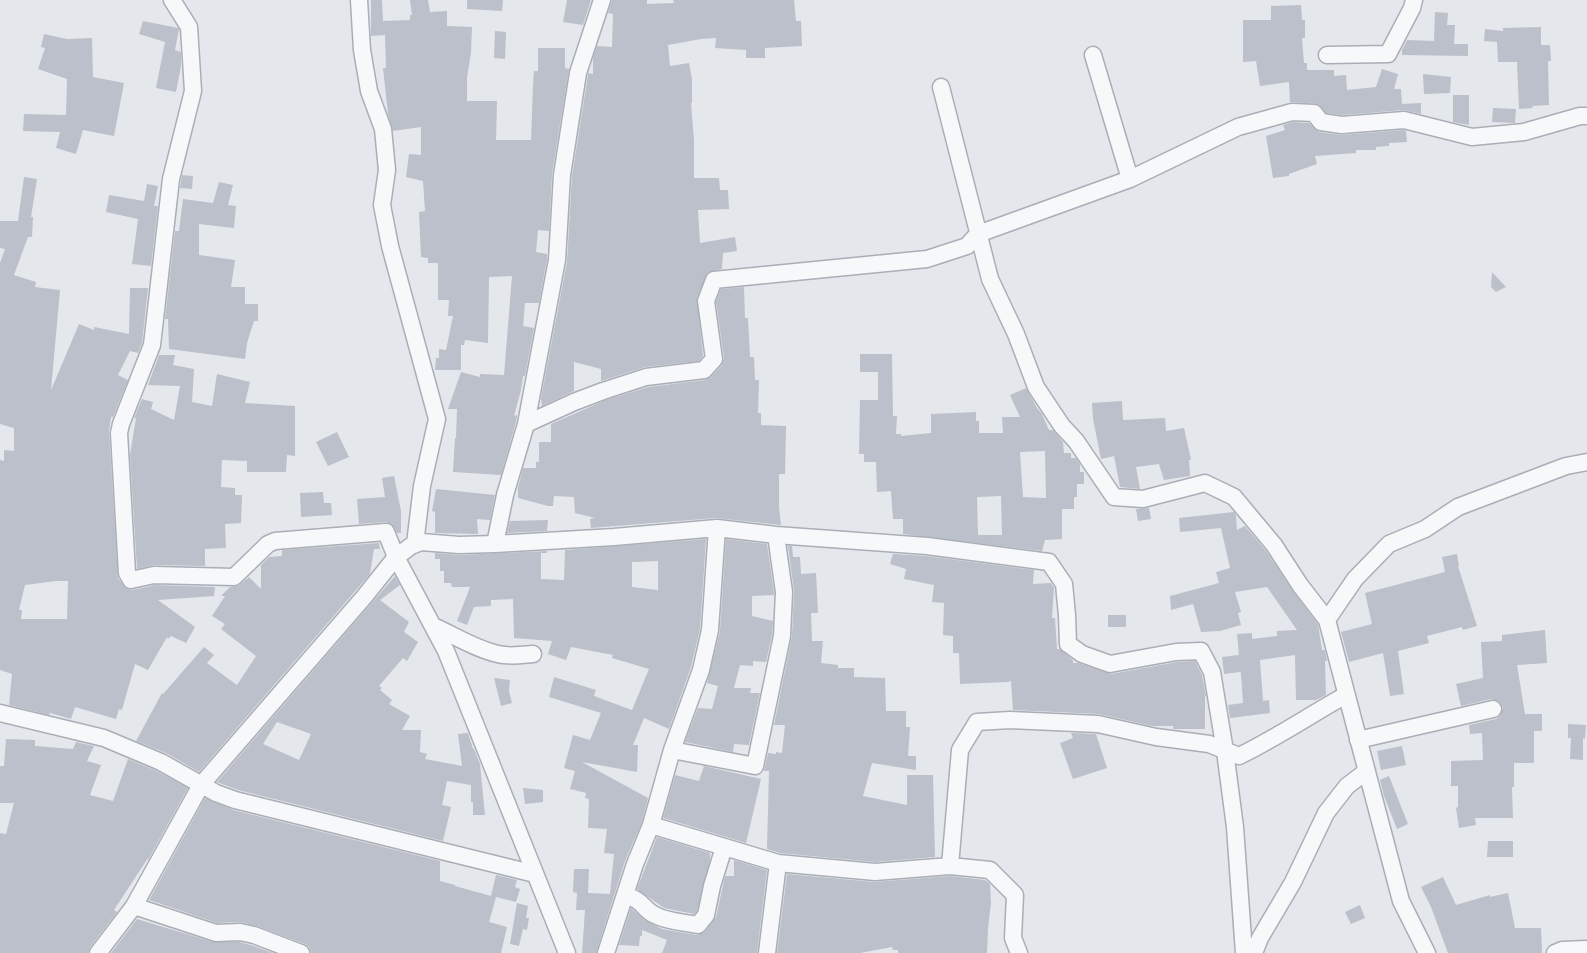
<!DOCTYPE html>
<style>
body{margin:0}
canvas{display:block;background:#e4e7ec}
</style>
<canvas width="1587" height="953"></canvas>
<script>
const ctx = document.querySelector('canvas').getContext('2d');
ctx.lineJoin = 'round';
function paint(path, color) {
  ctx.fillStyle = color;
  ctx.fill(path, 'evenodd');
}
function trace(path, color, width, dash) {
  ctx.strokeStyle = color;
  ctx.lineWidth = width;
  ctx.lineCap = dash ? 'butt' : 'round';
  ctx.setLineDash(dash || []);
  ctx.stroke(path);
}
paint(new Path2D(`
 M371,0H382L383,21L410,20V15H412L410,0H428L430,12L447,11V26L472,27L471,52L467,78V101H497L496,140H531L533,85L534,71H538V48H565V68L569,69L552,174L549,231L538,230L536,252L547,254V259L539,303H525L523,326L534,328L525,376H523L521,390L514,416L517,415L516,422L501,475L453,472L455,438H456L457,409H448L461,372L480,377V374L504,375L512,276L489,277L488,343L465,340L464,345H461V370H435L436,358H439V349L446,350L453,316H448L449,300H438V263H428V258L421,257L419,212L425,211L423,181L406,177L409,154L421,155V127L393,131L388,114L383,68H386L385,35L371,36Z
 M467,0H503L502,11L467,9Z
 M567,0H591L583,25L563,22Z
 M612,0H647V4L674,3L673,0H794L796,21H801L802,46L765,48V58H746V50L715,48L716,38L701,39L668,45L670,66L689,63L692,79V103H691L694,141V178H719L720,190H728L729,209L698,210L700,243L735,237L737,251L723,253L722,269L708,272L697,297L703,356L699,361L645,367L601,381V369L574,362V391L542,406L541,398L567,262L572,176L588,75V73L593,74V58L597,46L612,47L613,14L608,13Z
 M1301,5L1302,20H1305V38H1302L1304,63H1307V70H1334V76L1346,75L1347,90L1376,87L1382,69L1398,74L1394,89H1401L1402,104L1421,103V114L1404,110L1342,115L1326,113L1318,104L1290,102L1289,82L1260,86L1256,61L1243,62V20H1271V6Z
 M1435,12L1448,13L1447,25H1455L1454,44H1468V56L1402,55V50L1407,40L1434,41Z
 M143,21L178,28L179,29L175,50L181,52V66L176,92L156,88L165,42L139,34Z
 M1541,27V45H1550L1551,61H1548L1549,105L1532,106L1533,108L1519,109L1517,62H1498L1497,42L1484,41L1485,29L1503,31V28Z
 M495,31L506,32L505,59L494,58Z
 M44,34L67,39L92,38L93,77L124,83L114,136L83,130L76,154L56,148L60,132L23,131L24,114L66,115L67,79L38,69L45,48L41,47Z
 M1423,74L1451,77L1450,93L1424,94Z
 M1453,95H1469V125L1453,122Z
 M1493,108L1516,109L1515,123L1492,122Z
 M1293,122L1309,123L1319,132L1341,135L1403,130L1406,131L1407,142L1389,143V146L1376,147V150H1356V153L1315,156L1317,164L1289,174V176L1273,178L1266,136L1285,130L1283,125Z
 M182,175L193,176L192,189L180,188Z
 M24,177L37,179L31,217H33L32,237H28L14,275L36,282L35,287L60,290L51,390L79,324L94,330V327L129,334L130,288H148L142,343L138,353L130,351L118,375L128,380L113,417H111L109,431L118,578L126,589L133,590L155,585L215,587L214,596L158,600L195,627L186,643L171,636L168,639L167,637L148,670L135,664L122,710L119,709L116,719L75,707L71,719L50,713L49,715L9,705L12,674L0,670V460L4,461V450L14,451V428L0,424V263L5,249L0,248V221H18ZM56,581H68L67,619H21L22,610H19L25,585Z
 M219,182L233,185L228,205L236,206L234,228L199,224V255L235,260L231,287H245V304H258V321H254L247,343L245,359L169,349L168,319H165L175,231H179L183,199L213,203Z
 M147,184L158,186L154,206H158L151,266L132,264L138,219L106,212L109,195L144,201Z
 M1492,272L1506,287L1496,292L1491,287Z
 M744,287L745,318H748L750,357H754L755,380H759L758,413H761V425L786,426L785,474H779V507L781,525L716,518L591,528L590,519L595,518L575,513L574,497L554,496L553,506H548L518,498V488L523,468H536V462H539V442H551V424L606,400L648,387L705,380L711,377L722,365L724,358L716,302L721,289Z
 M860,354H892L893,416H897L896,434H901V436L931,433V414L976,412V421H979V433H1003L1002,417H1020L1010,395L1026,388L1037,408L1042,414L1049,430H1053L1063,442L1064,453H1071V458H1076L1080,464V472H1084V484H1077V497H1074V509H1062V539L1045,540L1042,551L903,534V519H893L891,491L877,492L876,462H864V454H859L860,400H878V372H860ZM1045,451L1046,498L1023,497L1020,452ZM1001,496L1002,535H978L977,497Z
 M159,355H175L173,365L194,369L192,402L212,406L217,374L250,382L245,403L295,406V456L287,455L286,472H247V461L222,460L221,487L235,488V495H242L241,523L225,524L226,548L205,549V566L154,565L137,569L130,455L136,418H134L142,399L153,402L151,409L174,420L180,386L148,385Z
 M1122,401L1123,420L1165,418L1166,431L1184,428L1191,460H1189L1190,476L1164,480L1159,464L1136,467L1140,489L1120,487L1114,456L1101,459L1093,419L1092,403Z
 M337,432L349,457L328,466L316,442Z
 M394,476L401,511V533H397L392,524L386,522L359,524L357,499L385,497L382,478Z
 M436,489L495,495L490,520L477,519L478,534L435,533V512L432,511Z
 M323,492L324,503H331L332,515L301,517L300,493Z
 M1149,508L1151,519L1138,521L1136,509Z
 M1234,512L1236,515L1237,530L1245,526L1266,551L1292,590L1318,624L1322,650H1325L1327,661H1325L1326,695L1316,700H1296L1295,655L1260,660L1263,701L1269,700L1270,713L1230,718L1228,705L1243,703L1241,673L1240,672L1224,674L1222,657L1239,655L1237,634L1252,633V639L1277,636V631L1297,630L1267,587L1235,592L1241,612L1238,613L1241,625L1220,631L1201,632L1193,604L1171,610L1170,596L1219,583L1216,572L1230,568L1221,528L1180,532L1179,518Z
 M548,520L547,531L507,533L510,521Z
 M706,539L700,629L691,667L669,729L644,718L633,745H638L637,772L582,762L648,798L642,822L625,861L596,953H582L585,910H576L577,893L573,892L574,869H589L588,893L610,894L614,854L604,853L607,829L588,828L589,799L585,798L586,793L570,789L575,771L564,768L573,735L590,740L601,713L549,697L554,677L596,690L594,696L632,710L649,669L612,658L613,655L571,647L566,660L548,654L552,641L514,638L513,599L491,600V606L474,607L467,625L457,621L470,587H452L451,583H444V571H440V559H435V553L459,555L547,551V553H541V579L564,580L565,550ZM658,561V590L632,587V562Z
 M726,539L767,544L774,592V595L752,596V616L773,621L772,635L766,662L753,661V666L740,665L734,688H751L750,693H760L749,745L734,744L733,752L685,742L698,708L712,709L718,686L707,683L720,631Z
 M379,543L380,549H374L370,574L199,772L166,753L136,741L162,693L163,694L204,647L214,655L207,663L237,685L256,656L221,629L225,624L212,616L225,596H221L230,587L238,586L249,577L261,589V565L269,557L282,556V550Z
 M788,546H792L793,557H800L801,574L816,573L818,613H811L812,641H823L821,663L838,665V668H854V677L885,678L886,711H906V727H910L908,756H916V770L872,763L863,796L907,805V775H933L935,857L875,862L780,853L767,849L769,771H764L768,753L776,754V752L782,753L785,725H774L792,636L794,591Z
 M893,554L926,556L1034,570L1033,584L1051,583L1054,588L1052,618H1055L1057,649H1060L1073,660V663H1078L1111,674L1177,662L1195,661L1202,675L1206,696H1205V729H1173V726H1152L1099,714L1013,710L1011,681L1008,682L960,684L959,653H953V636L943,635L944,603L932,602L934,585L904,579L906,569L890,564Z
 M1457,554L1459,566H1458L1477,626L1463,630L1462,627L1427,636L1429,643L1398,651L1404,694L1390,696L1383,653L1349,662L1341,632L1372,624L1365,593L1445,572L1442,557Z
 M395,576L400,585L380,600L409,622L404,632L418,642L407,661L403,658L379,686L382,688L380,690L392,700L389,704L410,716L402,730H421L420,752L427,754L425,759L462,766L458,734L468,733L473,749H474L480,764L485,815H473V802H471V785L447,781L442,805L451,807L443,841L238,790L217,782ZM277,722L311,734L299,760L263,744Z
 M1108,615H1126V627H1108Z
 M1545,630L1547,663L1517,665L1525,714H1542V731H1534V763H1514V787H1512L1513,818H1475L1476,825L1459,828L1456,808L1458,807V786H1451V761L1483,760L1482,733L1470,734L1469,725L1496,719L1500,716L1503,707L1500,702L1491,699L1461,706L1456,684L1483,678L1481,642L1502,641V635Z
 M494,678L510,680L509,691L512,703L501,706Z
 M1568,724L1586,725L1585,739L1583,738V760L1570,759L1571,738H1568Z
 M1071,733L1096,734L1107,768L1073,779L1060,743L1073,738Z
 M6,739L35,740V746L73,749L76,742L94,746L87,761L101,765L90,795L113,801L128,759L157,771L188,788L148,860V858L114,910L117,912L90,947L88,953H0V833L6,834L14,803H0V766H4Z
 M1402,746L1406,765L1381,770L1377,751Z
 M704,766L761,779L746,843L663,818L675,775L699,781Z
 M1389,776L1408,824L1397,829L1384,796L1380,780Z
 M523,788L543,790V802L525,804Z
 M205,798L233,810L440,861V881L455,885V886L491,896L496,875L517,880L515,887L520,889L516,902L496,897L489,922L507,927L501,953H311L309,947L305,944L257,926L240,922L217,923L149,900Z
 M657,837L710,853V860L697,911L694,914L664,908L637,889Z
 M1488,841H1513V857H1487Z
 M734,860L767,870L757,953H662L667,940L642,930V936H640L639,946L619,945L631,908L646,921L662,929L696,935L701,934L705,932L716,917L725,876H734Z
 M787,874L874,882L950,876L985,880L990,884L991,903L988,928L987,953H898V950H893L892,947L860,953H777Z
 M1443,877L1456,905L1490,895V897L1508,893L1515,928H1541L1542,953H1448L1431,907L1421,887Z
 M517,903L528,906L526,918H529L527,930L523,929L519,946L510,944Z
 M1360,905L1365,918L1351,924L1345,912Z
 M137,919L213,942H239L251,945L273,953H111Z`), '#bbc0ca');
const street = new Path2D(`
 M172,0L189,27L193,91L171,179L152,345L121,424L119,433L127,573L131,580L154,575L234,577L268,544L275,541L386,532L396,557L446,651L567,953
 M359,0L362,50L369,91L383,129L387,170L382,205L390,246L437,419L422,486L415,544
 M1093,55L1130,179
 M1327,55L1388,54L1412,8L1414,0
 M941,87L990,279L1016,334L1036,387L1062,426L1076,441L1114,497L1143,499L1205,483L1234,497L1274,545L1300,585L1327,620
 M526,424L574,402L603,391L646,377L704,370L714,359L706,301L714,280L927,259L967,246L978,234L1130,179L1238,127L1292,112L1314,113L1321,122L1342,125L1404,120L1472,137L1524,132L1580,116H1587
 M495,544L505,495L526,424L557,260L562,175L578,73L602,0
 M433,626C454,635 475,649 498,654C509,657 521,655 533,654
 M0,713L104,738L161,762L216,793L235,800L535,874
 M1358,740L1493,709
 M672,750L755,766L782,636L784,592L776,535
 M651,825L778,863L875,872L950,866L990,870L1015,895L1013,938L1019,953
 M950,866L960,750L977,722L1010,720L1098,724L1156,737L1209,744L1239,756C1276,738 1310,715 1346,695
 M626,896C644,900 642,909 655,915C668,922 684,922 698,925L706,915L712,886L724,847
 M134,906L216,933L240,932L254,935L301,953
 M98,953L134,906L201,785L364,597L396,557L411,546L421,542L459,545L495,544L614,537L717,528L776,535L927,546L1049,562L1064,584L1067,615L1068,644L1082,654L1110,664L1176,652L1201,651L1212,672L1225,751L1235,827L1244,953
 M606,953L635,864L651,825L672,750L701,670L710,630L717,528
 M767,953L778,863
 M1254,953L1260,938L1293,882L1326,813L1347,786L1367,771
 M1427,953L1401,901L1327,620L1355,579L1389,544L1425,529L1458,507L1566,466L1587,462
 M1555,953L1562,950L1587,949`);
trace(street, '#a9aeb7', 19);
trace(street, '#f7f8fa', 16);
</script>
